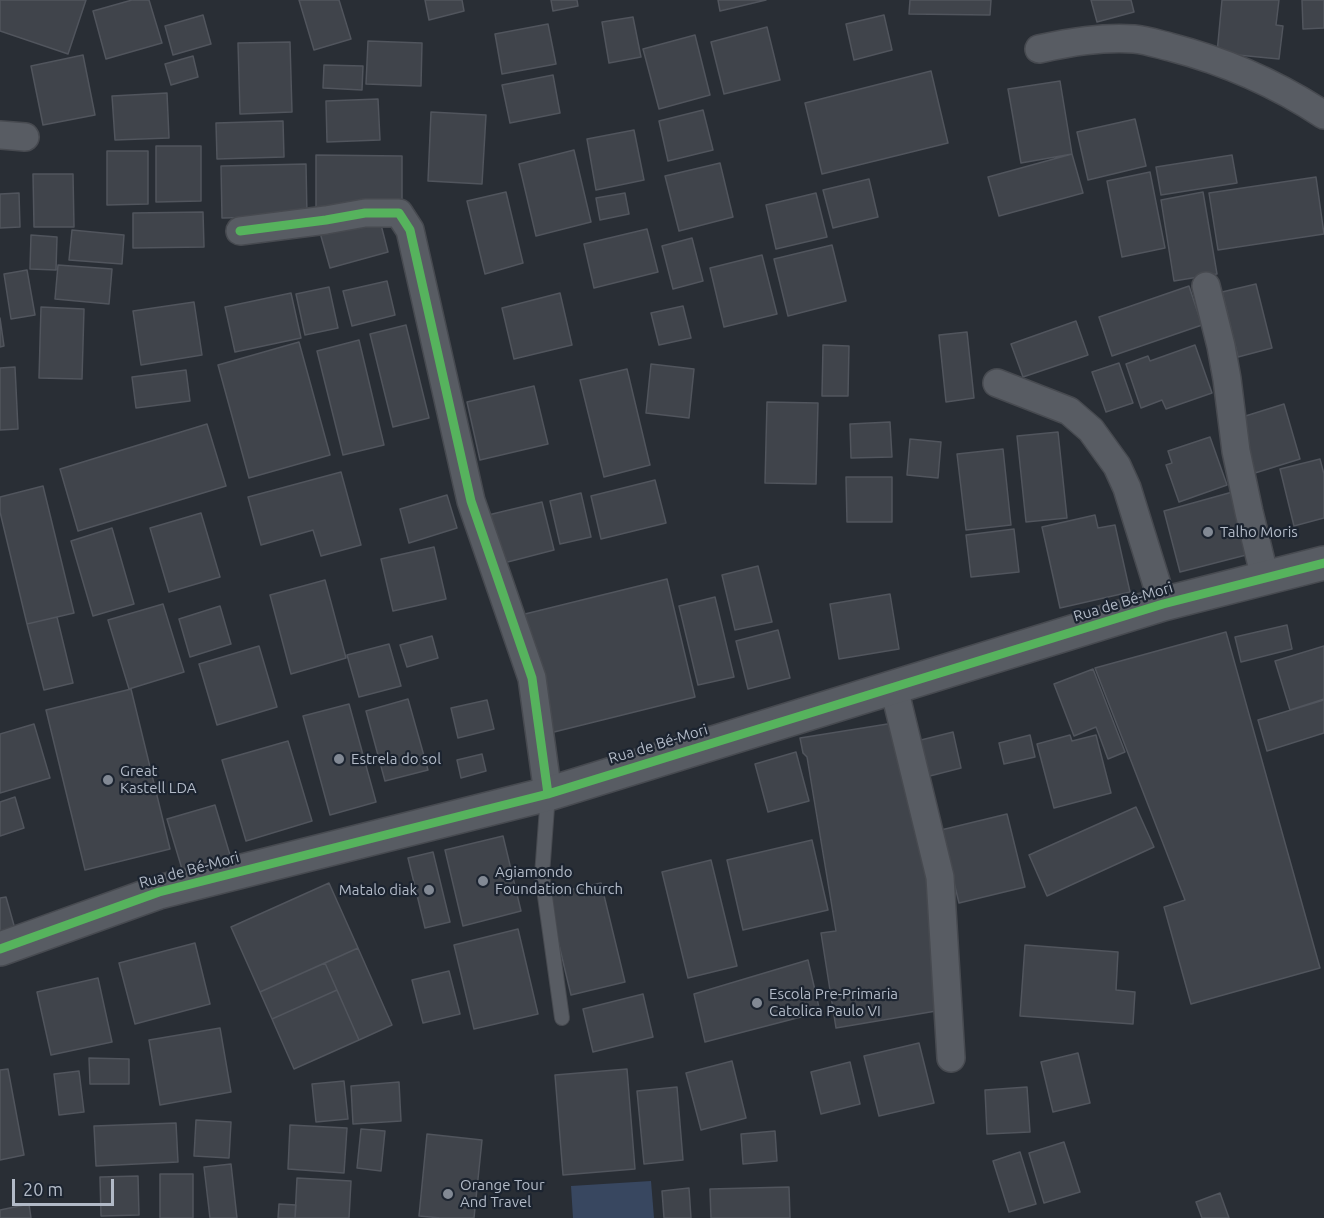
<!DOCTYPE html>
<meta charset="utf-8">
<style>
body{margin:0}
#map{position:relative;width:1324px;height:1218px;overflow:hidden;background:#292e35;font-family:Ubuntu,sans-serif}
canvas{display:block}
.scale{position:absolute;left:12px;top:1179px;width:102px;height:27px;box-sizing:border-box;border:3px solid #b2bac7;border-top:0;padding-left:8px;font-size:18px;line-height:21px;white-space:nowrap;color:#b2bac7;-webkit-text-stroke:4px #1c2430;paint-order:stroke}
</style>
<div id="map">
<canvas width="1324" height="1218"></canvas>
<div class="scale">20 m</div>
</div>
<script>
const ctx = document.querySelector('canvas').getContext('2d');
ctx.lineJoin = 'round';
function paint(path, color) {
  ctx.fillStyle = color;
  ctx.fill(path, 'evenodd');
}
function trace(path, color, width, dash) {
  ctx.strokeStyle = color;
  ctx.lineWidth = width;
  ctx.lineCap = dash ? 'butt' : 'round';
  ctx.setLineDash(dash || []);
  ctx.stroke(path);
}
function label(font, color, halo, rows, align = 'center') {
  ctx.font = font + ' Ubuntu,sans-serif';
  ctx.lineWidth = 4.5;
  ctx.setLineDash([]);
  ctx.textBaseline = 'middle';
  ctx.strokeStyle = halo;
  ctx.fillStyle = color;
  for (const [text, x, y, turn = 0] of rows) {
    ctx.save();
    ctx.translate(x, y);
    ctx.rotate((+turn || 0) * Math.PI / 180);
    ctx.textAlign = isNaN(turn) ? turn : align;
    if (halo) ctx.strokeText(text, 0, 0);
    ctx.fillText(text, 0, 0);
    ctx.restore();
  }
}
paint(new Path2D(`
 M651,1181L654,1218H573L571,1186Z`), '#384760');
const building = new Path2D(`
 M0,0H86L68,54L0,31Z
 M132,0H149L162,43L106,59L93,11Z
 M299,0H339L351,39L314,50Z
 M425,0H462L464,11L429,20Z
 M551,0H577L578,6L553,11Z
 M718,0H766L720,11Z
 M910,0H991L990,15L909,14Z
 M1091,0H1131L1134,12L1097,22Z
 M1222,0H1279L1276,25L1283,26L1279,59L1217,53Z
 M1302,0H1324V28L1303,29Z
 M203,15L211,44L173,55L165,26Z
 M884,15L892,50L854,60L846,24Z
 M633,17L641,57L609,63L602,22Z
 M548,24L556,64L502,74L495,34Z
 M767,27L780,80L724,94L711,42Z
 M695,35L710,95L659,109L643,49Z
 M368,41L422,43L421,86L366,84Z
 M290,42L292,112L240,114L238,43Z
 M83,55L95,115L43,125L31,66Z
 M193,56L198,77L171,85L165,64Z
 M324,65L363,66L362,90L323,88Z
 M931,71L948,143L822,174L805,103Z
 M553,75L560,113L510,123L502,85Z
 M1060,81L1072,154L1021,163L1008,89Z
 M167,93L169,138L115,140L112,96Z
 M378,99L380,140L327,142L326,101Z
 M703,110L713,150L668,161L659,121Z
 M431,112L486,115L482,184L428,181Z
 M1135,119L1146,166L1088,180L1077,132Z
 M283,121L284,157L217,159L216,123Z
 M634,130L644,180L596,190L587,139Z
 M156,146H201V201L156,202Z
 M574,150L591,222L536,236L519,164Z
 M107,151H148V204L107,205Z
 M1072,154L1083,193L999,216L988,177Z
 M316,155L402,156V211L316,210Z
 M1232,155L1237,183L1161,195L1156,167Z
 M720,163L733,217L679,231L665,176Z
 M306,164L307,216L222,218L221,166Z
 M1150,172L1165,248L1122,257L1107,181Z
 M33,174H73L74,227H34Z
 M1316,177L1324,234L1218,250L1209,193Z
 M869,179L878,217L833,228L823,190Z
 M506,192L523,263L485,274L467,201Z
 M1203,192L1217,274L1174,281L1161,200Z
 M19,193L20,227L0,228V194Z
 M625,193L629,214L600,220L596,198Z
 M816,193L827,237L776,249L766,205Z
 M203,212L204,247L133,248V213Z
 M378,213L388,252L330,268L319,229Z
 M647,229L658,272L594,288L584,244Z
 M72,230L124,235L122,264L69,260Z
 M31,235L57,237L56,270L30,269Z
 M692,238L703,281L673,289L662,246Z
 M832,245L846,301L788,316L774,259Z
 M762,255L777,314L724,327L710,268Z
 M58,265L112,269L109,304L55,299Z
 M27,270L35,315L11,319L4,274Z
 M387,281L395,315L352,326L343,291Z
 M1256,284L1272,348L1238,357L1222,292Z
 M1189,286L1202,325L1112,356L1099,317Z
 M329,287L338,328L305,335L296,294Z
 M291,293L301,338L235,352L225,307Z
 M560,293L572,345L514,359L502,308Z
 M194,302L202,355L141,365L133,311Z
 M683,306L691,338L659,345L651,313Z
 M41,307L84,309L82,379L39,378Z
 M0,318L4,346L0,347Z
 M1076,321L1088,355L1023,377L1011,344Z
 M406,325L429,418L393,427L370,334Z
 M967,332L974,398L946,402L939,335Z
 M359,340L384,445L343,455L317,351Z
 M299,342L330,455L249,478L218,365Z
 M823,345L849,346L848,396H822Z
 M1195,345L1212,393L1166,409L1162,400L1141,408L1126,364L1148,356L1150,361Z
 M1119,363L1133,403L1106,412L1092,372Z
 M651,364L694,369L689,418L646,413Z
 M15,367L18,429L0,430V368Z
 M627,369L650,465L604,477L580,380Z
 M186,370L190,401L136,408L132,377Z
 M534,386L548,444L480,460L467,402Z
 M767,402L818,403L816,484L765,483Z
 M1284,404L1300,459L1255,473L1239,418Z
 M890,422L892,457L851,458L850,424Z
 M207,424L226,486L78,531L60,469Z
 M1058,432L1067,518L1026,522L1017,436Z
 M1210,437L1227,485L1179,502L1166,465L1172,463L1168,451Z
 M910,439L941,442L938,478L907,475Z
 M1003,449L1011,525L966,530L957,454Z
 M1320,459L1324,474V518L1294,526L1280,469Z
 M341,472L361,545L321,556L313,530L261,545L248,497Z
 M846,477H892V522H847Z
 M655,480L666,523L601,539L591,496Z
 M43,486L74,613L27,624L0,512V497Z
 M1236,491L1250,554L1180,572L1164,511Z
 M581,493L591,537L560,544L550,501Z
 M447,495L457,528L409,543L400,509Z
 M542,502L554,550L496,565L484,516Z
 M201,513L220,577L169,592L150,528Z
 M1095,515L1098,528L1115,525L1130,592L1060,608L1042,527Z
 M112,528L134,604L93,616L71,541Z
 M1014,529L1019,572L971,577L966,535Z
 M434,547L446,599L393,611L381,559Z
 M758,566L772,622L735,630L722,575Z
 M667,579L695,697L550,733L521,615Z
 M325,580L346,658L291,674L270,595Z
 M890,594L899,649L839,659L830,604Z
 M715,597L734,677L698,685L679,606Z
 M163,604L184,672L129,689L108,620Z
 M220,606L231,644L190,657L179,619Z
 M57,617L73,683L44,690L27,624Z
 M1287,625L1292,649L1241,662L1235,637Z
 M778,630L790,678L748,689L736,641Z
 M1226,632L1320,968L1191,1004L1164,907L1185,900L1095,668Z
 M432,636L438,658L407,667L400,645Z
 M389,644L401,686L359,697L347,655Z
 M259,646L277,707L217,725L199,664Z
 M1324,646V699L1290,710L1275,661Z
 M1093,669L1125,752L1108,759L1096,727L1074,736L1054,684Z
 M131,689L170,849L85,870L46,710Z
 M408,699L428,770L385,781L366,711Z
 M487,700L494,729L458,738L451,708Z
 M1324,700V733L1267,751L1258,720Z
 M349,704L376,802L330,815L303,716Z
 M900,722L948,1009L836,1028L821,933L836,931L807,757L803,753L800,738Z
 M34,724L50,778L0,793V734Z
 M953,732L961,768L926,777L917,741Z
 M1030,735L1035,757L1004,764L999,743Z
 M1070,735L1072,741L1096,735L1111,793L1054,808L1037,744Z
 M288,741L312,821L246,841L222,760Z
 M796,752L809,801L768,812L755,764Z
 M482,754L486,771L461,778L457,760Z
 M15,797L24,828L0,836V802Z
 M215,805L233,865L185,879L167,819Z
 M1136,807L1154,847L1047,896L1029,855Z
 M1007,814L1025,887L959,903L941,830Z
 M503,836L521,911L463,926L445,850Z
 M812,840L828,910L743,930L727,860Z
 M433,852L450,922L425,928L408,858Z
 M711,860L737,966L688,978L662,872Z
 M329,883L358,948L260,992L231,927Z
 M601,883L625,982L571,995L547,895Z
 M6,897L17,936L0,941V898Z
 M518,929L538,1014L474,1029L454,945Z
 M195,943L210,1004L135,1024L119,963Z
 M1025,945L1118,952L1116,990L1135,992L1133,1024L1020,1016Z
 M358,948L392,1025L359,1040L325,963Z
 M808,960L820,1012L705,1042L694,994Z
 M325,963L337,990L272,1019L260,992Z
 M449,971L460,1014L423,1023L412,980Z
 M98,978L112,1042L51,1055L37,992Z
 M337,990L359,1040L294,1069L272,1019Z
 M643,994L653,1037L593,1052L583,1009Z
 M220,1028L231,1092L160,1105L149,1040Z
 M919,1043L934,1103L879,1116L864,1056Z
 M1078,1053L1090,1103L1053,1112L1041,1062Z
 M89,1058L129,1059V1084H90Z
 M732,1061L746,1118L701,1130L686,1073Z
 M850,1062L860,1104L821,1114L811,1072Z
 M8,1069L24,1155L0,1160V1070Z
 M627,1069L635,1169L563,1175L555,1075Z
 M79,1071L84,1112L59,1115L54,1074Z
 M344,1081L348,1119L316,1122L312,1084Z
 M399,1082L401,1121L353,1124L351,1086Z
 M677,1087L683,1160L644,1164L637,1091Z
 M1027,1087L1030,1132L987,1134L985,1090Z
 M196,1120L231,1122L229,1158L194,1156Z
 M176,1123L178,1162L96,1166L94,1126Z
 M290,1125L347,1128L344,1173L288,1169Z
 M361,1129L385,1131L381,1171L357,1168Z
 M775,1131L777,1161L743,1164L741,1134Z
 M427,1134L482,1140L474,1218H441L419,1216Z
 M1064,1142L1080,1192L1044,1203L1029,1153Z
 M1020,1152L1036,1204L1009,1212L993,1161Z
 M231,1164L237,1218H210L204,1167Z
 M160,1174H193V1218H160Z
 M138,1176L139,1215L101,1216L100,1177Z
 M297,1178L351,1181L349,1218H295Z
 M789,1187L790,1218H711L710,1189Z
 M689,1188L691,1218H664L662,1191Z
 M1220,1193L1229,1218H1202L1196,1202Z
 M29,1204L31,1218H0V1210Z
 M279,1204L296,1205L295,1218H278Z`);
paint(building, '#40444b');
trace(building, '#51555d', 1.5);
const service = new Path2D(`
 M548,794L542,875L562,1018`);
const minor = new Path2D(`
 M1039,49C1071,42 1101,37 1134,39C1146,40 1158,44 1170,47C1224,61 1277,84 1324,115
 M0,135L25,137
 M240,231L326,220L365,213H399L410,230L471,501L532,678L548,794
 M1206,286L1221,346L1227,379L1236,451L1249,512L1265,578
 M997,383L1069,411L1091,430L1117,466L1127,488L1163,604
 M894,688L940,877L951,1058`);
const tertiary = new Path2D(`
 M0,949L159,892L548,794L1163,604L1324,563`);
trace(service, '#474a50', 16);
trace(minor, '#474a50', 30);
trace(tertiary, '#474a50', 36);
trace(service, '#585c63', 14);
trace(minor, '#585c63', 27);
trace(tertiary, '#585c63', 33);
trace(new Path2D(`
 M240,231L326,220L365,213H399L410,230L471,501L532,678L548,794
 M0,949L159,892L548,794L1163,604L1324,563`), '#56b35d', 9);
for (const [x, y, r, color] of [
 [1208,532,6,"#828994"],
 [339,759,6,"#828994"],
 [108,780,6,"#828994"],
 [483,881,6,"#828994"],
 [429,890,6,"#828994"],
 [757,1003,6,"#828994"],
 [448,1194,6,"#828994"]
]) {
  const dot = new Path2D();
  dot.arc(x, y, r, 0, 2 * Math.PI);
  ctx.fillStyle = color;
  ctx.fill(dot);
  trace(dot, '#1c2430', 2);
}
label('15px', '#b2bac7', '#1c2430', [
 ["Talho Moris",1220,532],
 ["Estrela do sol",351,759],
 ["Great",120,771],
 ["Kastell LDA",120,788],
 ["Agiamondo",495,872],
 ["Foundation Church",495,889],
 ["Matalo diak",417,890,"right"],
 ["Escola Pre-Primaria",769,994],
 ["Catolica Paulo VI",769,1011],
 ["Orange Tour",460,1185],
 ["And Travel",460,1202]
], 'left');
label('15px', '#b2bac7', '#1c2430', [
 ["Rua de Bé-Mori",1123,602,-17],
 ["Rua de Bé-Mori",658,744,-17],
 ["Rua de Bé-Mori",189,870,-15]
]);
</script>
